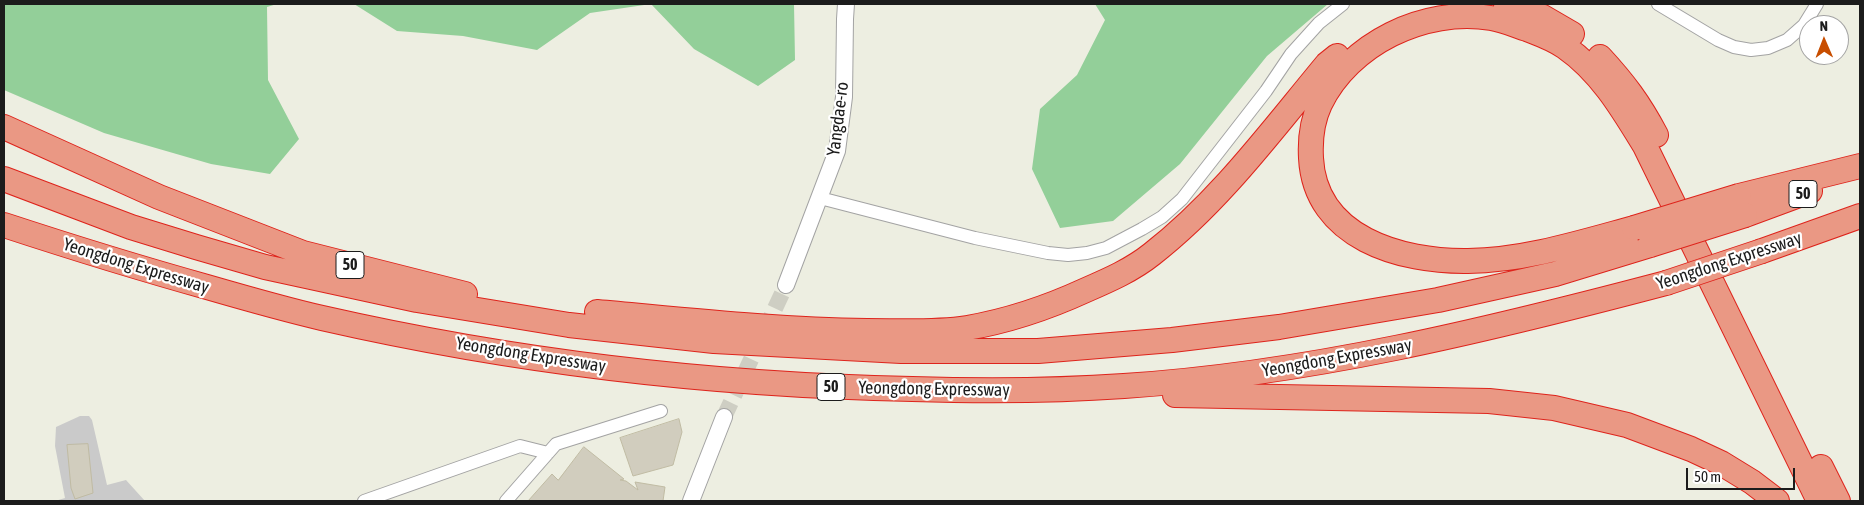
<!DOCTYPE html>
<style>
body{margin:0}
#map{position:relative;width:1864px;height:505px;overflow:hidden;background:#edeee1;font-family:"Asap Condensed",sans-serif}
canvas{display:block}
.frame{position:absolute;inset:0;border:5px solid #1c1c1c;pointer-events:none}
.north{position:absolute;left:1799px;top:15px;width:50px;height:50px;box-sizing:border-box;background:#fff;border:1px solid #a4a4a4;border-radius:50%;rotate:359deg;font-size:14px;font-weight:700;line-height:20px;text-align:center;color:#1c1c1c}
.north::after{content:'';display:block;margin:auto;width:18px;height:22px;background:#c84e00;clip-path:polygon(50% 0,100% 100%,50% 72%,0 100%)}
.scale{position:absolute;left:1686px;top:468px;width:109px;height:22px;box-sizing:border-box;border:2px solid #1c1c1c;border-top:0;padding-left:6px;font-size:15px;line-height:18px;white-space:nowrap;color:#1c1c1c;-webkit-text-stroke:4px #fff;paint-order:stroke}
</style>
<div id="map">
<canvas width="1864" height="505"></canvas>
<div class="frame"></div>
<div class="north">N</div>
<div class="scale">50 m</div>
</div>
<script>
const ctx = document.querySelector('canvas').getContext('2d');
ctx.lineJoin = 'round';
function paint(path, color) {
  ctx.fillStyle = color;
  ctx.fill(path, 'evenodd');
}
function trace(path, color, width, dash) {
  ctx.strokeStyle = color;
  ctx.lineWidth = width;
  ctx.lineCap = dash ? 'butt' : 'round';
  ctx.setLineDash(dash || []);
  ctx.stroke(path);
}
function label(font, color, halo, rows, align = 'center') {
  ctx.font = font + ' "Asap Condensed",sans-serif';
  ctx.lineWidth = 4.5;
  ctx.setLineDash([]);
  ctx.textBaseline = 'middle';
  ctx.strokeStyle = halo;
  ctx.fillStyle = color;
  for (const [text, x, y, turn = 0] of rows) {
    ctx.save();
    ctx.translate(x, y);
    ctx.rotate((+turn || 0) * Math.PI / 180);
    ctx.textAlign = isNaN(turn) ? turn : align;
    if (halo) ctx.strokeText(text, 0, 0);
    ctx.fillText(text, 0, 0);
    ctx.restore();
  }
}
paint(new Path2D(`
 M80,416H89L92,420L107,485L126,480L145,501H55L65,498L55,446L56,427Z`), '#cacaca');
paint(new Path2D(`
 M4,4H277L267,7L268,80L299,139L270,174L211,164L104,133L4,90Z
 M354,4H794L795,60L758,86L694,49L651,4L590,13L537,50L463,36L397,31Z
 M1095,4H1328L1267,56L1180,164L1113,221L1060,228L1032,169L1040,109L1077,75L1105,20Z`), '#93cf99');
const building = new Path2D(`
 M679,419L682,432L673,465L633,476L620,438Z
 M88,444L93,493L75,499L71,488L67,445Z
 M584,447L624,479L620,480L626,481L638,490L635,482L665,487L663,501H528L552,474L558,480Z`);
paint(building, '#d1cdbe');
trace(building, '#c0bba3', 1);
trace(new Path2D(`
 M724,417L786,285`), '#cecec3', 16, [16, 8]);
const minor = new Path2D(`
 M1658,4L1718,40L1734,47L1751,50L1768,48L1787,40L1804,25L1817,4
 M820,198L975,238L1048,253L1068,255L1087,253L1106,248L1142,229L1162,217L1182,199L1266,91L1291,54L1319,23L1343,4
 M364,501L520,446L548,453
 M506,501L556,444L661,411`);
const tertiary = new Path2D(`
 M786,285L837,151L844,97L845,19L846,4
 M691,501L724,417`);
const motorway = new Path2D(`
 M1506,4L1541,16L1572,34
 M1600,57C1624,83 1639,103 1656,135
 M4,127L159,197L303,253L465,294
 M4,179L131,227L196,247L265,267L417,300L569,325L714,341L901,351H1038L1172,340L1279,327L1438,300L1555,274L1650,245
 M1739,196L1860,166
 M1745,215L1810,191
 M4,225C71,247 139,268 207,287C245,298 283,309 322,318C515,362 713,385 912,389C982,391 1053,391 1124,386C1308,374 1488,330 1666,283
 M1634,228C1579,243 1525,260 1468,261C1401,262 1315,238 1311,158C1310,140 1312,121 1320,104C1349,44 1424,7 1491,18C1503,20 1515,25 1527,29C1540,34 1554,39 1565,47C1601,72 1623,110 1645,146L1819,501
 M1762,251L1860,216
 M597,312C687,320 777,330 867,331C900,331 934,333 967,328C1008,321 1049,307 1086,290C1109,280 1132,270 1152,254C1220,201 1272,130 1327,64L1337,56
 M1175,395L1489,401L1554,408L1627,425L1691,449L1721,463L1752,482L1777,501
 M1821,467L1838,501`);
trace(minor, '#a3a3a3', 14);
trace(tertiary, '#a3a3a3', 18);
trace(motorway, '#de241c', 26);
trace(minor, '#fff', 12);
trace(tertiary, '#fff', 16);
trace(motorway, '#ea9884', 24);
const motorwayBridge = new Path2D(`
 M1634,228L1739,196
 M1650,245L1745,215
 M1666,283L1762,251`);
trace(motorwayBridge, '#de241c', 26, []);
trace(motorwayBridge, '#ea9884', 24);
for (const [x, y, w] of [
 [1803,194,28],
 [350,265,28],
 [831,387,28]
]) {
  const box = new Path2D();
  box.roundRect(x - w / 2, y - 13.5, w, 27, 4);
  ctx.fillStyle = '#fff';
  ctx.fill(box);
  trace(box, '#1c1c1c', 1);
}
label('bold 16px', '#1c1c1c', null, [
 ["50",1803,194],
 ["50",350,265],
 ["50",831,387]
]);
label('18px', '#1c1c1c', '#fff', [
 ["Yangdae-ro",838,119,-83],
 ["Yeongdong Expressway",1729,261,-18],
 ["Yeongdong Expressway",136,266,17],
 ["Yeongdong Expressway",531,355,9],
 ["Yeongdong Expressway",1337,358,-10],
 ["Yeongdong Expressway",934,389,1]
]);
</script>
